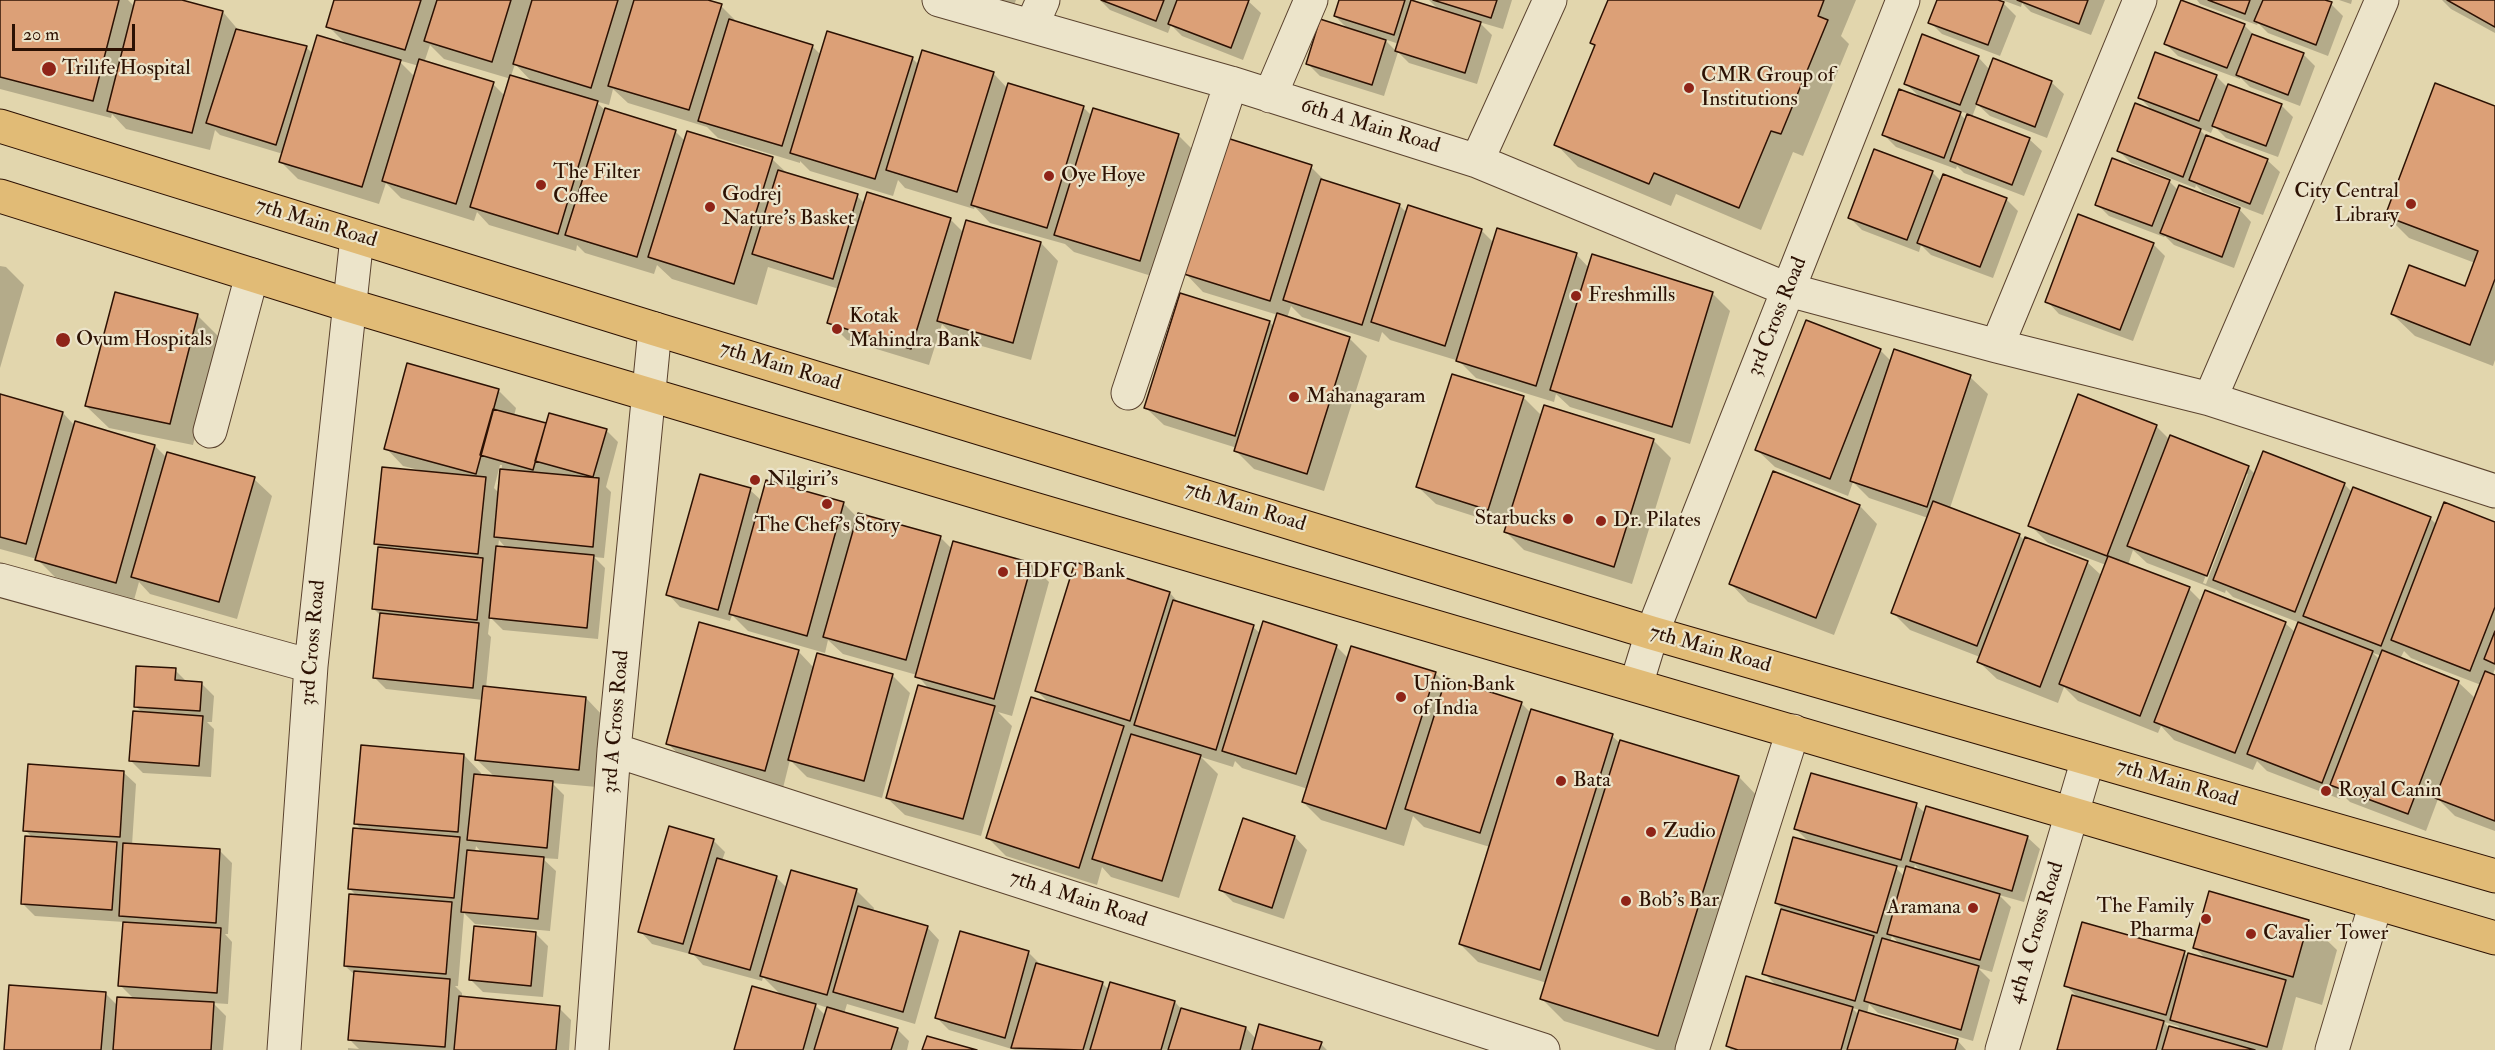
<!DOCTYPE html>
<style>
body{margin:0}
#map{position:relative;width:2495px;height:1050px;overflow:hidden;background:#e2d6ad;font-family:"IM FELL Double Pica",serif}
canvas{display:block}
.scale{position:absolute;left:12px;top:24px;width:123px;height:27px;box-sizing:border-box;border:3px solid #2c1103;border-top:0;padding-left:8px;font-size:18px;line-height:21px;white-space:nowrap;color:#2c1103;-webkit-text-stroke:4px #ece4ca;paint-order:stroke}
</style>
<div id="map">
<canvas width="2495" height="1050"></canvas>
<div class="scale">20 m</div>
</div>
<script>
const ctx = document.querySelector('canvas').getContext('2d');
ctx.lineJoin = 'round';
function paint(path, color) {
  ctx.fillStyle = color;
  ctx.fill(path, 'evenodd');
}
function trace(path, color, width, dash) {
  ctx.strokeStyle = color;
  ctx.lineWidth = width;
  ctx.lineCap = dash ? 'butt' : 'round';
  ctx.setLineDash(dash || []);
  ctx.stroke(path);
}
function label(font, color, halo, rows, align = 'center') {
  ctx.font = font + ' "IM FELL Double Pica",serif';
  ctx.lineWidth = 4.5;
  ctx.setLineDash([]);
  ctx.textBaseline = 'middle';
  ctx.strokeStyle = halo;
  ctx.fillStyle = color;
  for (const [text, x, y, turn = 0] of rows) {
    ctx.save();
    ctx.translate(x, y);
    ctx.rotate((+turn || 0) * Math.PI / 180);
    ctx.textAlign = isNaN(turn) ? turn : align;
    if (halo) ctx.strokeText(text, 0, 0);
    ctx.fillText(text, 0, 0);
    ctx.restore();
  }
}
paint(new Path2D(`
 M0,0H128L135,7L137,0H176L223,12L240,32L306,47L313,54L347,45L328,26L336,0H703L721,6L739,24L812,46L821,55L912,58L919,65L993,73L1008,89L1083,107L1092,116L1178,135L1196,153L1158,278L1074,252L1065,244L990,223L975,207L974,209L905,188L898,180L893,196L810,171L800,161V163L718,138L707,127L628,103L613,89L609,105L595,101L606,111L675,131L685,141L772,159L789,175L857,196L865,204L950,219L964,233L1041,243L1058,261L1031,360L957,339L942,324L929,365L847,340L829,322L839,289L768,267L757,305L672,279L657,265L654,274L585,253L577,245L576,251L489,225L477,212L474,221L401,198L386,183L379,204L298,179L280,161L283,154L220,135L215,130L210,150L126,129L112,114L111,118L0,89ZM430,45L444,59L511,79L505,96L493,84L424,63ZM398,60L419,66L415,77ZM515,64L534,84L511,76Z
 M1002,0H1016L1014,5Z
 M1100,0H1247L1261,13L1243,60L1182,36L1171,25L1168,33L1110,10Z
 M1340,0H1414L1439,10L1429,0H1512L1503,29L1479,22L1492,35L1477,84L1409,63L1398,52L1384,96L1320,76L1308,64L1349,30L1335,16ZM1384,39L1399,44L1396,51Z
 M1610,0H1856L1841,36L1849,44L1803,156L1793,152L1761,230L1676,194L1671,206L1578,167L1556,144L1596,46L1592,42Z
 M1938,0H2000L2016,16L2000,56L1942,34L1930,22Z
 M2002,0H2105L2091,35L2031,12L2022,3L2021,7Z
 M2197,0H2321L2331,4L2343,16L2328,56L2268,33L2258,23L2257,25L2200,4Z
 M2339,0H2352L2351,4Z
 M2442,0H2495V33L2451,9Z
 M2244,25L2256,37L2303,54L2315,66L2300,106L2250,87L2240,77V79L2178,56L2166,44Z
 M1978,57L1990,70L2051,82L2064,94L2047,138L1990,116L1977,104L1972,117L2029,139L2042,151L2024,196L1964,173L1957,166L1956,169L1896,147L1883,134L1922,99L1905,83ZM1956,110L1969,114L1966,120Z
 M2216,76L2228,88L2281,105L2293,117L2278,157L2226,138L2214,126L2211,133L2197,127L2207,137L2267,160L2280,172L2263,215L2203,192L2196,185L2195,188L2131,163L2119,151L2154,112L2140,98Z
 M2495,108V360L2493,366L2415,336L2392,314L2465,288L2475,263L2409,238L2387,216Z
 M1311,167L1326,182L1399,205L1407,213L1481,230L1494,243L1576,254L1589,268L1593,256L1713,294L1730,311L1690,444L1570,407L1556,394L1554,402L1476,378L1459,361L1390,340L1382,332L1379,342L1302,317L1291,306L1287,318L1349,338L1367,356L1324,491L1254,469L1236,451L1237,448L1164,425L1146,408L1270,322L1274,327L1278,315L1203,292L1186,274Z
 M1932,172L1942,182L2006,199L2018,211L1993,278L1931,255L1921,245L1919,252L1862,230L1850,218Z
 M2169,181L2178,190L2239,209L2251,222L2234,268L2174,245L2165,236L2164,237L2109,216L2097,204Z
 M2153,244L2165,256L2133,341L2059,314L2047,301Z
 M0,266L6,267L24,285L0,368Z
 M197,315L219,337L193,445L109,428L86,406Z
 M1880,350L1891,361L1970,377L1988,394L1950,508L2019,535L2025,541L2087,562L2102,576L2106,565L2048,543L2030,525L2156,426L2170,440L2248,467L2255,474L2344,484L2352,492L2430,518L2437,525L2495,524V669L2492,676L2495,677V831L2455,816L2438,799L2426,831L2350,802L2342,794L2340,799L2267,771L2257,761L2253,770L2174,740L2161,726L2158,733L2078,701L2064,687L2058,703L1997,679L1979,662L1980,657L1910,630L1892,612L1928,518L1869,498L1853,482L1848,496L1775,467L1757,450ZM2244,474H2248L2206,584L2203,583ZM2133,550L2147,563L2225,593L2226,590L2233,597L2300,623L2296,633L2285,623L2202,602L2189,589L2128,565ZM2404,651L2411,658L2481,685L2476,699L2458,682L2400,659ZM2373,653L2382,656L2380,660Z
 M498,390L516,408L514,416L547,425L606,430L618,442L606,487L611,492L604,558L594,557L605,568L598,639L503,630L490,617L488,634L491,637L486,688L586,698L603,716L597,787L552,783L564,795L558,859L542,858L556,871L550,931L475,924L464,913L458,986H455L462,993V998L559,1008L571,1020L569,1050H348V1048L359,1049L349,1039L355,975L345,966L357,896L350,889L363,831L355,823L464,755L481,773V776L495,777L477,760L483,700L386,689L374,677L381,616L374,609L380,547L376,543L423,471L403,466L386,448ZM500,465H502L499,493L494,488ZM499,540L506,548L498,547ZM476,846L482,853L475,852Z
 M0,395L63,413L75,426L155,446L167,458L254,479L272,496L237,619L150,594L139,582L134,600L55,577L37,559L0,549Z
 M1523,397L1542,416L1653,440L1671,458L1632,584L1524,550L1506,532L1508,527L1436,504L1418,487Z
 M1774,473L1860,506L1877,524L1834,635L1748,602L1731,584Z
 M750,490L762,501L843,503L858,518L940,537L952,549L1031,564L1049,582L1012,716L998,712L1012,726L981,836L905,815L887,798L930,690L917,675L843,654L828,640L825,653L748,631L732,615L730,621L680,607L668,594Z
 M1170,593L1179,603L1253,627L1261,634L1336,646L1349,659L1435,673L1446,684L1521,703L1532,714L1612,736L1621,744V741L1739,777L1761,800L1683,1050H1656L1564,1021L1542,999L1547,983L1478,962L1460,944L1490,847L1424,827L1413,816L1404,846L1321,820L1303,802L1308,789L1242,768L1235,761L1233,767L1201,757L1218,774L1179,898L1111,877L1102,867L1097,885L1006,856L988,838L1051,705L1037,691Z
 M798,651L814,668L818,655L893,676L910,693L882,798L807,777L790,760L783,788L686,761L668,744Z
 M175,670L187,682L202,684L214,696L212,722H207L214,729L211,777L143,773L131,761L143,713L135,706Z
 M123,772L136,784L132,845L219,850L232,863L228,934H225L232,942L228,1004L213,1003L226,1016L223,1050H5L105,993L118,1006L134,999L120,985L124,922L35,916L23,904L33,838L25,830Z
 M1916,805L1925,813L2027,837L2040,849L2024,902L1999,895L2011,907L1992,972L1978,968L1990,980L1973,1041L1878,1013L1869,1004L1867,1014L1957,1040L1966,1050H1731L1727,1046L1777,986L1764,973L1786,913L1776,903L1810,843L1796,829ZM1915,865L1923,873L1913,870ZM1894,866L1907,869L1905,877ZM1892,936L1895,939L1900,945L1890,942ZM1852,1008L1860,1010L1859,1015Z
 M1244,820L1295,837L1307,850L1284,919L1233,902L1221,890Z
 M713,840L725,852L722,861L776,877L787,888L792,872L857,891L874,908L873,912L927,927L939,940L915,1024L847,1004L844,1014L897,1029L909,1041L907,1050H736L782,996L763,977L762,981L703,965L694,955L652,944L640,931ZM813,1003L828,1008L826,1016Z
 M2308,922L2337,950L2322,1005L2296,997L2282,1050H2058L2079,999L2066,985L2184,953L2189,958L2207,960L2195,948ZM2164,1022L2178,1026L2183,1032L2169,1028Z
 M535,933L548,946L543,997L483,992L471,980Z
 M961,933L1029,953L1041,965L1102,983L1109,990L1111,984L1175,1002L1183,1011L1246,1028L1256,1039L1321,1044L1327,1050H1015L949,1030L937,1018Z`), '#0003');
const building = new Path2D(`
 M0,0H119L93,101L0,77Z
 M135,0H182L223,11L192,133L107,111Z
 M334,0H421L405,50L326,27Z
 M437,0H511L492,62L424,41Z
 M532,0H618L591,88L513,64Z
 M634,0H708L722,4L689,110L608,86Z
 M1101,0H1164L1156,21Z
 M1177,0H1249L1231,48L1168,24Z
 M1339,0H1405L1394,35L1334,16Z
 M1411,0L1481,22L1465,73L1395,51Z
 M1433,0H1497L1491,18Z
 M1608,0H1824L1818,16L1828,20L1781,134L1771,131L1739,208L1654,173L1649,184L1554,145L1595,45L1590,43Z
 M1937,0H1998L2004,2L1988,45L1928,23Z
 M2017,0H2088L2079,24Z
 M2181,0L2245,24L2227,68L2164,44Z
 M2208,0H2250L2245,14Z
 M2263,0H2325L2332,2L2316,45L2254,21Z
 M2447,0H2495V27Z
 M729,19L813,45L782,146L698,121Z
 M1320,19L1386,40L1372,85L1306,64Z
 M236,29L307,46L276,145L206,123Z
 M827,31L913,57L875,179L790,153Z
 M1922,34L1979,56L1960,105L1904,84Z
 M2252,34L2304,53L2288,95L2236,75Z
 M317,35L401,60L362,187L279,162Z
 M922,50L994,72L957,192L886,170Z
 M2155,52L2217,75L2199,121L2138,98Z
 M1993,58L2052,81L2035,127L1976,104Z
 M419,59L494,82L456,204L382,181Z
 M510,75L598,101L558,234L470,207Z
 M1008,83L1084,106L1047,228L971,205Z
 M2435,83L2495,106V279L2470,345L2391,314L2409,265L2465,286L2478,251L2385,216Z
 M2228,84L2282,104L2266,146L2212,126Z
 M1899,89L1961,112L1944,158L1882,135Z
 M2135,103L2201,129L2183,177L2117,151Z
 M605,108L676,130L637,257L565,235Z
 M1093,108L1179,134L1140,261L1054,235Z
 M1967,114L2030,138L2012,185L1950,161Z
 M687,131L773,157L734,284L648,257Z
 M2206,135L2268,159L2250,204L2189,180Z
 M1227,138L1312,165L1270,301L1184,274Z
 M1874,149L1933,171L1907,240L1848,218Z
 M2112,158L2170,180L2152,226L2095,205Z
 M778,170L858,194L833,279L752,254Z
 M1943,174L2007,198L1980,267L1917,243Z
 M1321,179L1400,204L1362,325L1283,300Z
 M2179,185L2240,208L2222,257L2160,233Z
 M867,192L951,218L911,349L827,323Z
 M1408,205L1482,229L1445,346L1371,322Z
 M2078,214L2154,243L2120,330L2045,302Z
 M966,220L1041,242L1013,343L937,321Z
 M1497,228L1577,253L1536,386L1456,361Z
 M1592,254L1713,292L1672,427L1550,390Z
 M115,292L198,314L170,424L85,406Z
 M1180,293L1270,321L1235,436L1144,408Z
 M1277,313L1350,337L1307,474L1234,451Z
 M1806,320L1881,349L1830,479L1755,450Z
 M1894,349L1971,375L1927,507L1850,481Z
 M407,363L499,389L476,474L384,449Z
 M1452,374L1524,396L1488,510L1416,487Z
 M0,394L63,412L26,544L0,537Z
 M2078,394L2157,425L2107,556L2028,526Z
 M1544,405L1654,439L1614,567L1504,532Z
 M493,409L546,423L533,470L480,455Z
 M549,413L607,429L593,477L535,461Z
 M75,421L155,445L116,583L35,560Z
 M2170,435L2249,466L2207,576L2127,546Z
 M2263,451L2345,483L2295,612L2213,580Z
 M167,452L255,477L219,602L131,577Z
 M382,467L486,477L478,554L374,544Z
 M500,469L599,478L593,547L494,537Z
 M1773,471L1860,505L1816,618L1729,584Z
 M700,474L751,488L718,610L666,595Z
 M766,480L844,502L807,636L729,614Z
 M2353,487L2431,517L2381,646L2303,616Z
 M1933,501L2020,534L1977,646L1891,613Z
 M2444,502L2495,522V607L2470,671L2391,640Z
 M858,513L941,536L906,660L823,637Z
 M2025,537L2088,561L2040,687L1977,662Z
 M953,541L1032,563L994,699L915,677Z
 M496,546L594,555L587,628L489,618Z
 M378,547L483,558L477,620L372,609Z
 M2108,556L2190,587L2140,716L2059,684Z
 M1075,562L1170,592L1130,721L1035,691Z
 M2205,590L2286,622L2235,753L2154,722Z
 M1173,600L1254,625L1216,750L1134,725Z
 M380,613L479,623L473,688L373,678Z
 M1263,621L1337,645L1296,774L1222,751Z
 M699,622L799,650L765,771L666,744Z
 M2298,622L2373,651L2322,783L2247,754Z
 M2495,631V664L2484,659Z
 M1351,646L1436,672L1386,829L1302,802Z
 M2382,650L2459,681L2408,814L2330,785Z
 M817,653L893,674L864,781L788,760Z
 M136,666L176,668L175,680L202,682L200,711L134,707Z
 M2485,671L2495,675V821L2435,798Z
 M1446,678L1522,702L1480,833L1405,809Z
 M918,685L995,706L963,819L886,798Z
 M483,686L586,697L579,770L475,760Z
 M1031,697L1124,726L1079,868L986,838Z
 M1531,709L1613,734L1540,970L1459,944Z
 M133,711L203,716L199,766L129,761Z
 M1131,734L1201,755L1162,881L1092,859Z
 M1620,740L1739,776L1658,1036L1540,999Z
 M361,745L464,754L458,832L354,824Z
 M28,764L124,771L120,837L23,831Z
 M1811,773L1917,803L1901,860L1794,829Z
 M474,774L553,781L547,848L467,840Z
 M1926,806L2028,836L2012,891L1910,861Z
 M1243,818L1295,836L1272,908L1219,890Z
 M669,826L714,839L683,944L638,932Z
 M353,828L460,837L454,898L348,889Z
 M25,836L117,842L112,910L21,904Z
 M1793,837L1897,866L1877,933L1775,903Z
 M123,843L220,849L216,923L119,916Z
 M467,850L544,857L538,919L461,912Z
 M717,858L777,876L750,970L689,953Z
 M1906,866L2000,894L1980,960L1887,934Z
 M791,870L857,889L827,995L760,976Z
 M2209,891L2309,920L2293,977L2193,948Z
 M349,894L452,902L446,974L344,966Z
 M858,906L928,926L903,1012L833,992Z
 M1781,909L1874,936L1855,1001L1762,974Z
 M123,922L221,928L217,993L118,986Z
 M2082,922L2185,951L2166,1015L2064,986Z
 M474,926L536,932L531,986L469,980Z
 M960,931L1029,951L1005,1038L935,1018Z
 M1882,938L1979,966L1961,1030L1864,1001Z
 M2188,953L2286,980L2267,1047L2170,1020Z
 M1036,963L1103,982L1083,1050L1011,1048Z
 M354,971L450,979L445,1047L348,1040Z
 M1746,976L1853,1007L1841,1050H1738L1726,1046Z
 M1110,982L1175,1001L1161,1050H1090Z
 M9,985L106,992L101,1050H4Z
 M752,986L816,1004L803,1050H734Z
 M2072,995L2164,1021L2156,1050H2057Z
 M459,996L560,1006L556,1050H454Z
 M117,997L214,1002L211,1050H113Z
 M827,1007L898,1028L891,1050H814Z
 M1181,1008L1246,1027L1240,1050H1168Z
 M1859,1010L1958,1039L1955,1050H1847Z
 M1259,1024L1322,1042L1319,1050H1252Z
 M2169,1026L2255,1050H2162Z
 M927,1036L977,1050H922Z`);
paint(building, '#dca077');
trace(building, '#2c1103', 1.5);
const minor = new Path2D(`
 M939,0L1231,83L1477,161L1789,290L1997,346L2210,399L2495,491
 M1032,25L1043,0
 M1270,96L1311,0
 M1477,161L1550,0
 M1997,346L2140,0
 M1128,393L1231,83
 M2210,399L2382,0
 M210,431L252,275
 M0,580L311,666
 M1636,685L1652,633L1903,0
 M614,750L1543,1050
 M284,1050L311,666L357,237
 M592,1050L614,750L655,329
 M1692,1050L1793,731
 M2002,1050L2088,759
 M2332,1050L2376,903`);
const major = new Path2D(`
 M0,126L655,329L1652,633L2495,876
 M0,196L348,305L1034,509L2495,938`);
trace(minor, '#5a422e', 35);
trace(major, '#2c1103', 35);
trace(minor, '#ece4ca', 33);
trace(major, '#e1bb76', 33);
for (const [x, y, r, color] of [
 [49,69,8,"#8f2418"],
 [1689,88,6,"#8f2418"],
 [1049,176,6,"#8f2418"],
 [541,185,6,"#8f2418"],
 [2411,204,6,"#8f2418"],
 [710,207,6,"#8f2418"],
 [1576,296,6,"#8f2418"],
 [837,329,6,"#8f2418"],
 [63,340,8,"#8f2418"],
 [1294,397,6,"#8f2418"],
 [755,480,6,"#8f2418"],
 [827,504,6,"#8f2418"],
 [1568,519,6,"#8f2418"],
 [1601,521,6,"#8f2418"],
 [1003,572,6,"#8f2418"],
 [1401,697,6,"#8f2418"],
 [1561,781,6,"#8f2418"],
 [2326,791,6,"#8f2418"],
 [1651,832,6,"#8f2418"],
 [1626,901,6,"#8f2418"],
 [1973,908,6,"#8f2418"],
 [2206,919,6,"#8f2418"],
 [2251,934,6,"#8f2418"]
]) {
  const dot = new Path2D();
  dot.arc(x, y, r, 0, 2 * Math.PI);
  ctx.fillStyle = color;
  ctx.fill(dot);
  trace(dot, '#ece4ca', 2);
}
label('21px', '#2c1103', '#ece4ca', [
 ["Trilife Hospital",62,69],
 ["CMR Group of",1701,76],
 ["Institutions",1701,100],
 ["The Filter",553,173],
 ["Coffee",553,197],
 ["Oye Hoye",1061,176],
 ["City Central",2399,192,"right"],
 ["Library",2399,216,"right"],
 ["Godrej",722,195],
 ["Nature's Basket",722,219],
 ["Freshmills",1588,296],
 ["Kotak",849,317],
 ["Mahindra Bank",849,341],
 ["Ovum Hospitals",76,340],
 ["Mahanagaram",1306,397],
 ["Nilgiri's",767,480],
 ["Starbucks",1556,519,"right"],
 ["Dr. Pilates",1613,521],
 ["The Chef's Story",827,526,"center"],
 ["HDFC Bank",1015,572],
 ["Union Bank",1413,685],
 ["of India",1413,709],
 ["Bata",1573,781],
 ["Royal Canin",2338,791],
 ["Zudio",1663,832],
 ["Bob's Bar",1638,901],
 ["The Family",2194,907,"right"],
 ["Pharma",2194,931,"right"],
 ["Aramana",1961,908,"right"],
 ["Cavalier Tower",2263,934]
], 'left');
label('21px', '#2c1103', '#ece4ca', [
 ["6th A Main Road",1370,127,17],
 ["7th Main Road",316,224,17],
 ["3rd Cross Road",1778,317,-68],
 ["7th Main Road",780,367,17],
 ["7th Main Road",1245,508,17],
 ["3rd Cross Road",314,643,-85],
 ["7th Main Road",1710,650,16],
 ["3rd A Cross Road",617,722,-85],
 ["7th Main Road",2177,784,16],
 ["7th A Main Road",1078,900,18],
 ["4th A Cross Road",2037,933,-73]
]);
</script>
